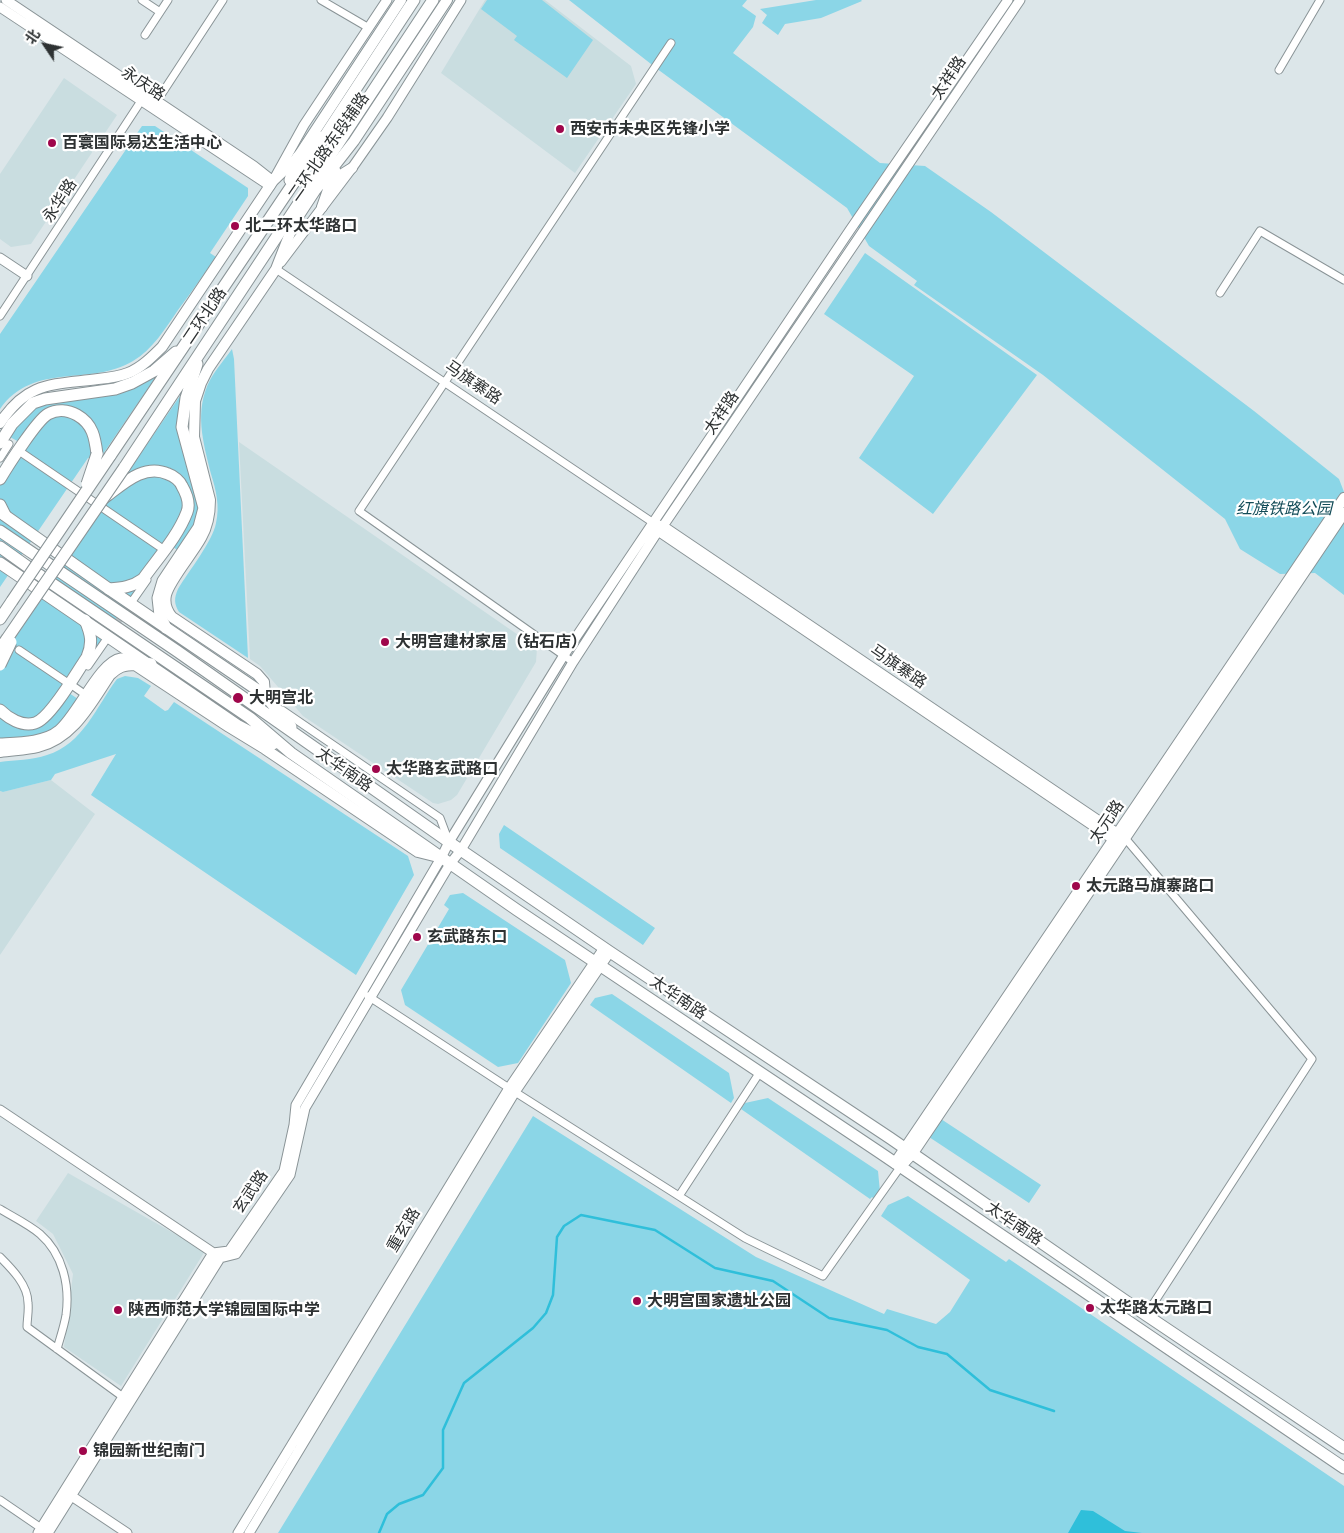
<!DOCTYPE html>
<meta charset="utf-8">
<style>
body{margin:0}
#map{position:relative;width:1344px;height:1533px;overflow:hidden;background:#dce6e9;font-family:Merriweather,"Noto Sans SC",serif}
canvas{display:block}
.north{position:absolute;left:20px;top:20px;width:50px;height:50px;-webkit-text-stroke:4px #fff;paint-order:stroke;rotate:304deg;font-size:14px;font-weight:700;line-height:20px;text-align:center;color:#2e3233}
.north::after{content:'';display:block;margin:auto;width:18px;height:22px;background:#2e3233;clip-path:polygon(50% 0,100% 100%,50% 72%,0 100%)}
</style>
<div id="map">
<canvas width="1344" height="1533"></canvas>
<div class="north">北</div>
</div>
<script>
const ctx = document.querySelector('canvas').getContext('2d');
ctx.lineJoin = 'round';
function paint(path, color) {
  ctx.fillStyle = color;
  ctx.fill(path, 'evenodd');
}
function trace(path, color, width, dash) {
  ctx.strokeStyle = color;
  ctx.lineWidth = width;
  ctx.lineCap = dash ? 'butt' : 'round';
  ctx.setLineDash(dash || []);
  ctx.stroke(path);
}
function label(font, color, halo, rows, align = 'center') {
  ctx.font = font + ' Merriweather,"Noto Sans SC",serif';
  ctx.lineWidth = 4.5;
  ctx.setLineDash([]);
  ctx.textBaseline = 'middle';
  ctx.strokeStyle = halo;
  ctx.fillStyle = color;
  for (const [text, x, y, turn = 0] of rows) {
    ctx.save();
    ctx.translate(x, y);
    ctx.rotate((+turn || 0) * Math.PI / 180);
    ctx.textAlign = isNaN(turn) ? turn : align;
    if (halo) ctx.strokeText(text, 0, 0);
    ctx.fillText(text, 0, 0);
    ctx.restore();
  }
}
paint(new Path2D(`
 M485,0H545L631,66L636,84L575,173L441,73Z
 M64,78L117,115L31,244L11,247L0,239V174Z
 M239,442L537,648L536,662L457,795L451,800L438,804L433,803L303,716L260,666L250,659Z
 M51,780L95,814L0,955V791L3,792Z
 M68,1173L205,1251L121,1386L64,1347L73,1274L53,1234L36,1221Z`), '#c9dde0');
paint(new Path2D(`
 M487,0H542L593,40L567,78L514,40L517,36L481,9Z
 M569,0H747L742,6L756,16L753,27L733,53L880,163L925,166L991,212L1254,411L1339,479L1344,492V595L1315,573L1280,574L1240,549L1225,519L1043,375L914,285L917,281L869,246L847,208L660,71Z
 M816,0H861L862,1L821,18L785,24L778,35L762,23L767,15L760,9Z
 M142,126H155L248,188V196L210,253L216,257C203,275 191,293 178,310C165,329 153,349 133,361C90,387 34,361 0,409V334Z
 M865,253L1037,375L933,514L859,458L914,376L824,314Z
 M232,349L234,359L248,658L179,612C174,604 174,598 178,589C188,572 213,541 216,523C220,506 216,490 211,474C203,442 194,411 210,380C216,369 225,359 232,349Z
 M157,375L103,454L88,458L0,587V470L19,442L10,437L19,422L33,408Z
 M182,393L181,410L198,503V512L197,520L179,551L170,545L69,693L78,699L60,723L44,734L0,740V660Z
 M125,676L138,678L151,686L144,696L165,711L168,710L174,702L408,856L414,875L356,975L91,795L116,754L55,774L51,780L3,792L0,791V762C15,760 32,760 47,755C83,744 96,707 117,679Z
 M504,825L655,928L643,945L500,848L499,834Z
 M463,893L565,960L571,983L518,1063L498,1067L405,1005L401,990L449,909L444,905L450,895Z
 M612,994L729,1073L734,1098L731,1103L590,1005L595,998Z
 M768,1098L878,1171L880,1192L875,1200L872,1197L870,1199L741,1109L745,1103Z
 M533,1116L756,1257L884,1314L887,1309L936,1324L950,1312L970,1280L881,1216L888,1205L908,1196L1006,1262L1009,1259L1344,1486V1533H278Z
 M941,1119L1041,1185L1029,1203L929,1137Z`), '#8bd6e7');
paint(new Path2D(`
 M1081,1510L1093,1511L1125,1531L1142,1533H1068Z`), '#2fbfda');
trace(new Path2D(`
 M379,1533L387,1514L399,1504L423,1495L443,1468V1430L464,1383L533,1328L546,1313L553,1295L557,1237L564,1226L581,1215L655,1230L715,1268L773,1281L829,1318L887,1330L918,1347L947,1354L990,1390L1054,1411`), '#2fbfda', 2.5);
trace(new Path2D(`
 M0,637L19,650
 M106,639L132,601`), '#b9c2c5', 7, [7, 3.5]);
const minor = new Path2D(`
 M142,0L160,12
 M321,0L369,28
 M145,35L168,0
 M1279,70L1320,0
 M155,104L223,0
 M276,269L652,522L655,527
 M1220,293L1260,231L1344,280
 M0,316L141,101
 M22,453L160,547
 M0,458L9,444
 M133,600L147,580
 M19,650L65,681
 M573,662L359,511L671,43
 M88,666L106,640
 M73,686L83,693
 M282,710L440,818L449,842
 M1125,838L1312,1059L1146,1315
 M368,996L515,1092L745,1238L823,1276L901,1166
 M679,1196L760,1072
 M0,1209C13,1217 28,1224 40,1234C63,1254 70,1286 66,1315C64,1327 60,1338 57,1349
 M0,1257C12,1269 28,1285 28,1303C29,1311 27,1319 27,1327L123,1397
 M0,1500L41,1528`);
const tertiary = new Path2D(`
 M6,0L254,166L273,181L304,125L387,0
 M0,7L270,186
 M0,258L27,276
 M281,262L352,168L387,118L461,0
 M659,525L663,526L1123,837
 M658,531L1117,842
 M0,1110L218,1256
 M67,1493L127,1533
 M38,1533L213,1253L229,1251L284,1171L294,1125L296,1105L441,858L449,842L564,655L850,230L1008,0
 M48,1533L220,1258L236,1254L290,1175L305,1108L441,879L450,864L461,850L573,662L658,531L663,526L1020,0
 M238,1533L509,1088L604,948
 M249,1533L515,1092L610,952`);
const secondary = new Path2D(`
 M331,181L352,168
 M322,207L335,170
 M0,423C28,381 52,385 98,379C108,378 118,377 128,373C141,368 152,357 162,347L273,181L298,157L401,0
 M265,695L264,682L257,674L172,617C167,611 164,604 166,595C169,581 193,553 201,538C208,526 210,514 210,500L194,437L195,401L201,383L208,369L276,269L294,223L315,191L354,141L447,0
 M0,752C13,750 26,750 38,747C74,738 91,703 110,675C118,667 124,665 135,665L229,727L265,749L418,852L438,857
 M895,1163L1344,498
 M901,1166L913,1153L1344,513`);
const primary = new Path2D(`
 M0,512L109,589L265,695L291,727
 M0,531L177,651L449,842L610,952L890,1138L1146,1315L1344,1448
 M0,547L35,572L250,718L291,753L517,910L879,1152L1344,1468
 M0,563L237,725L273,744`);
const trunk = new Path2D(`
 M290,180L298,157L319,137
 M0,443L12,424L33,403L45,399L115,389L132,383L154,371L176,352
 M110,456L309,160L414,0
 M124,468L433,0
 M0,479C7,467 37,420 48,414C57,409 68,410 77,415C93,424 95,438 97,454
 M104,498C123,484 144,463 168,474C174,476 180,481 182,486C186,493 190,504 187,512C178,536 158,558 143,579C132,587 122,588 109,589
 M0,505L5,515
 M0,619L12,601
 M166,628L160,616L158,598L163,581L199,527L204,508L182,427L186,398L197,364
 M0,710C8,718 22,727 35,723C50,719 77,672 87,657C93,643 91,634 85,620
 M0,744C18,743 45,743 59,731C78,716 100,662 121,659C131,658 141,662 151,664`);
trace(minor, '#8a9497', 9);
trace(tertiary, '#8a9497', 11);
trace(secondary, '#8a9497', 12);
trace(primary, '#8a9497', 13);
trace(trunk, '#8a9497', 13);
trace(minor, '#fff', 7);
trace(tertiary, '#fff', 9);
trace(secondary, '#fff', 10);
trace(primary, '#fff', 11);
trace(trunk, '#fff', 11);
const trunkBridge = new Path2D(`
 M87,484L97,454
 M12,601L110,456
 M0,649L124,468
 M0,665L11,642`);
trace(trunkBridge, '#8a9497', 13, []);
trace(trunkBridge, '#fff', 11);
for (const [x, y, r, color] of [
 [560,129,5,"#9f064b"],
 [52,143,5,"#9f064b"],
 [235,226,5,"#9f064b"],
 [385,642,5,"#9f064b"],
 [238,698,6,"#9f064b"],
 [376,769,5,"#9f064b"],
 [1076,886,5,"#9f064b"],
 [417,937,5,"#9f064b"],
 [637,1301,5,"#9f064b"],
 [1090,1308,5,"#9f064b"],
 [118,1310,5,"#9f064b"],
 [83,1451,5,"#9f064b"]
]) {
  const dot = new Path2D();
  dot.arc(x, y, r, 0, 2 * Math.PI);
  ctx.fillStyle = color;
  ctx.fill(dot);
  trace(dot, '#fff', 2);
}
label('16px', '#2e3233', '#fff', [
 ["太祥路",949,78,-56],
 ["永庆路",143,84,33],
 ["二环北路东段辅路",329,147,-55],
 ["永华路",60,201,-57],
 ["二环北路",205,316,-56],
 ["马旗寨路",473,383,34],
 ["太祥路",722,413,-56],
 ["马旗寨路",898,667,34],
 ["太华南路",344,770,35],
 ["太元路",1107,822,-56],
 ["太华南路",678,998,34],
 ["玄武路",251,1192,-56],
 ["太华南路",1014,1224,34],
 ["重玄路",404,1230,-59]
]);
label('bold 16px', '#2e3233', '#fff', [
 ["西安市未央区先锋小学",570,129],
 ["百寰国际易达生活中心",62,143],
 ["北二环太华路口",245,226],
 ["大明宫建材家居（钻石店）",395,642],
 ["大明宫北",249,698],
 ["太华路玄武路口",386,769],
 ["太元路马旗寨路口",1086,886],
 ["玄武路东口",427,937],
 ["大明宫国家遗址公园",647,1301],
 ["太华路太元路口",1100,1308],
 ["陕西师范大学锦园国际中学",128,1310],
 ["锦园新世纪南门",93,1451]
], 'left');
label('italic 16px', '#114b57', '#fff', [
 ["红旗铁路公园",1284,509]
]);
</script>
